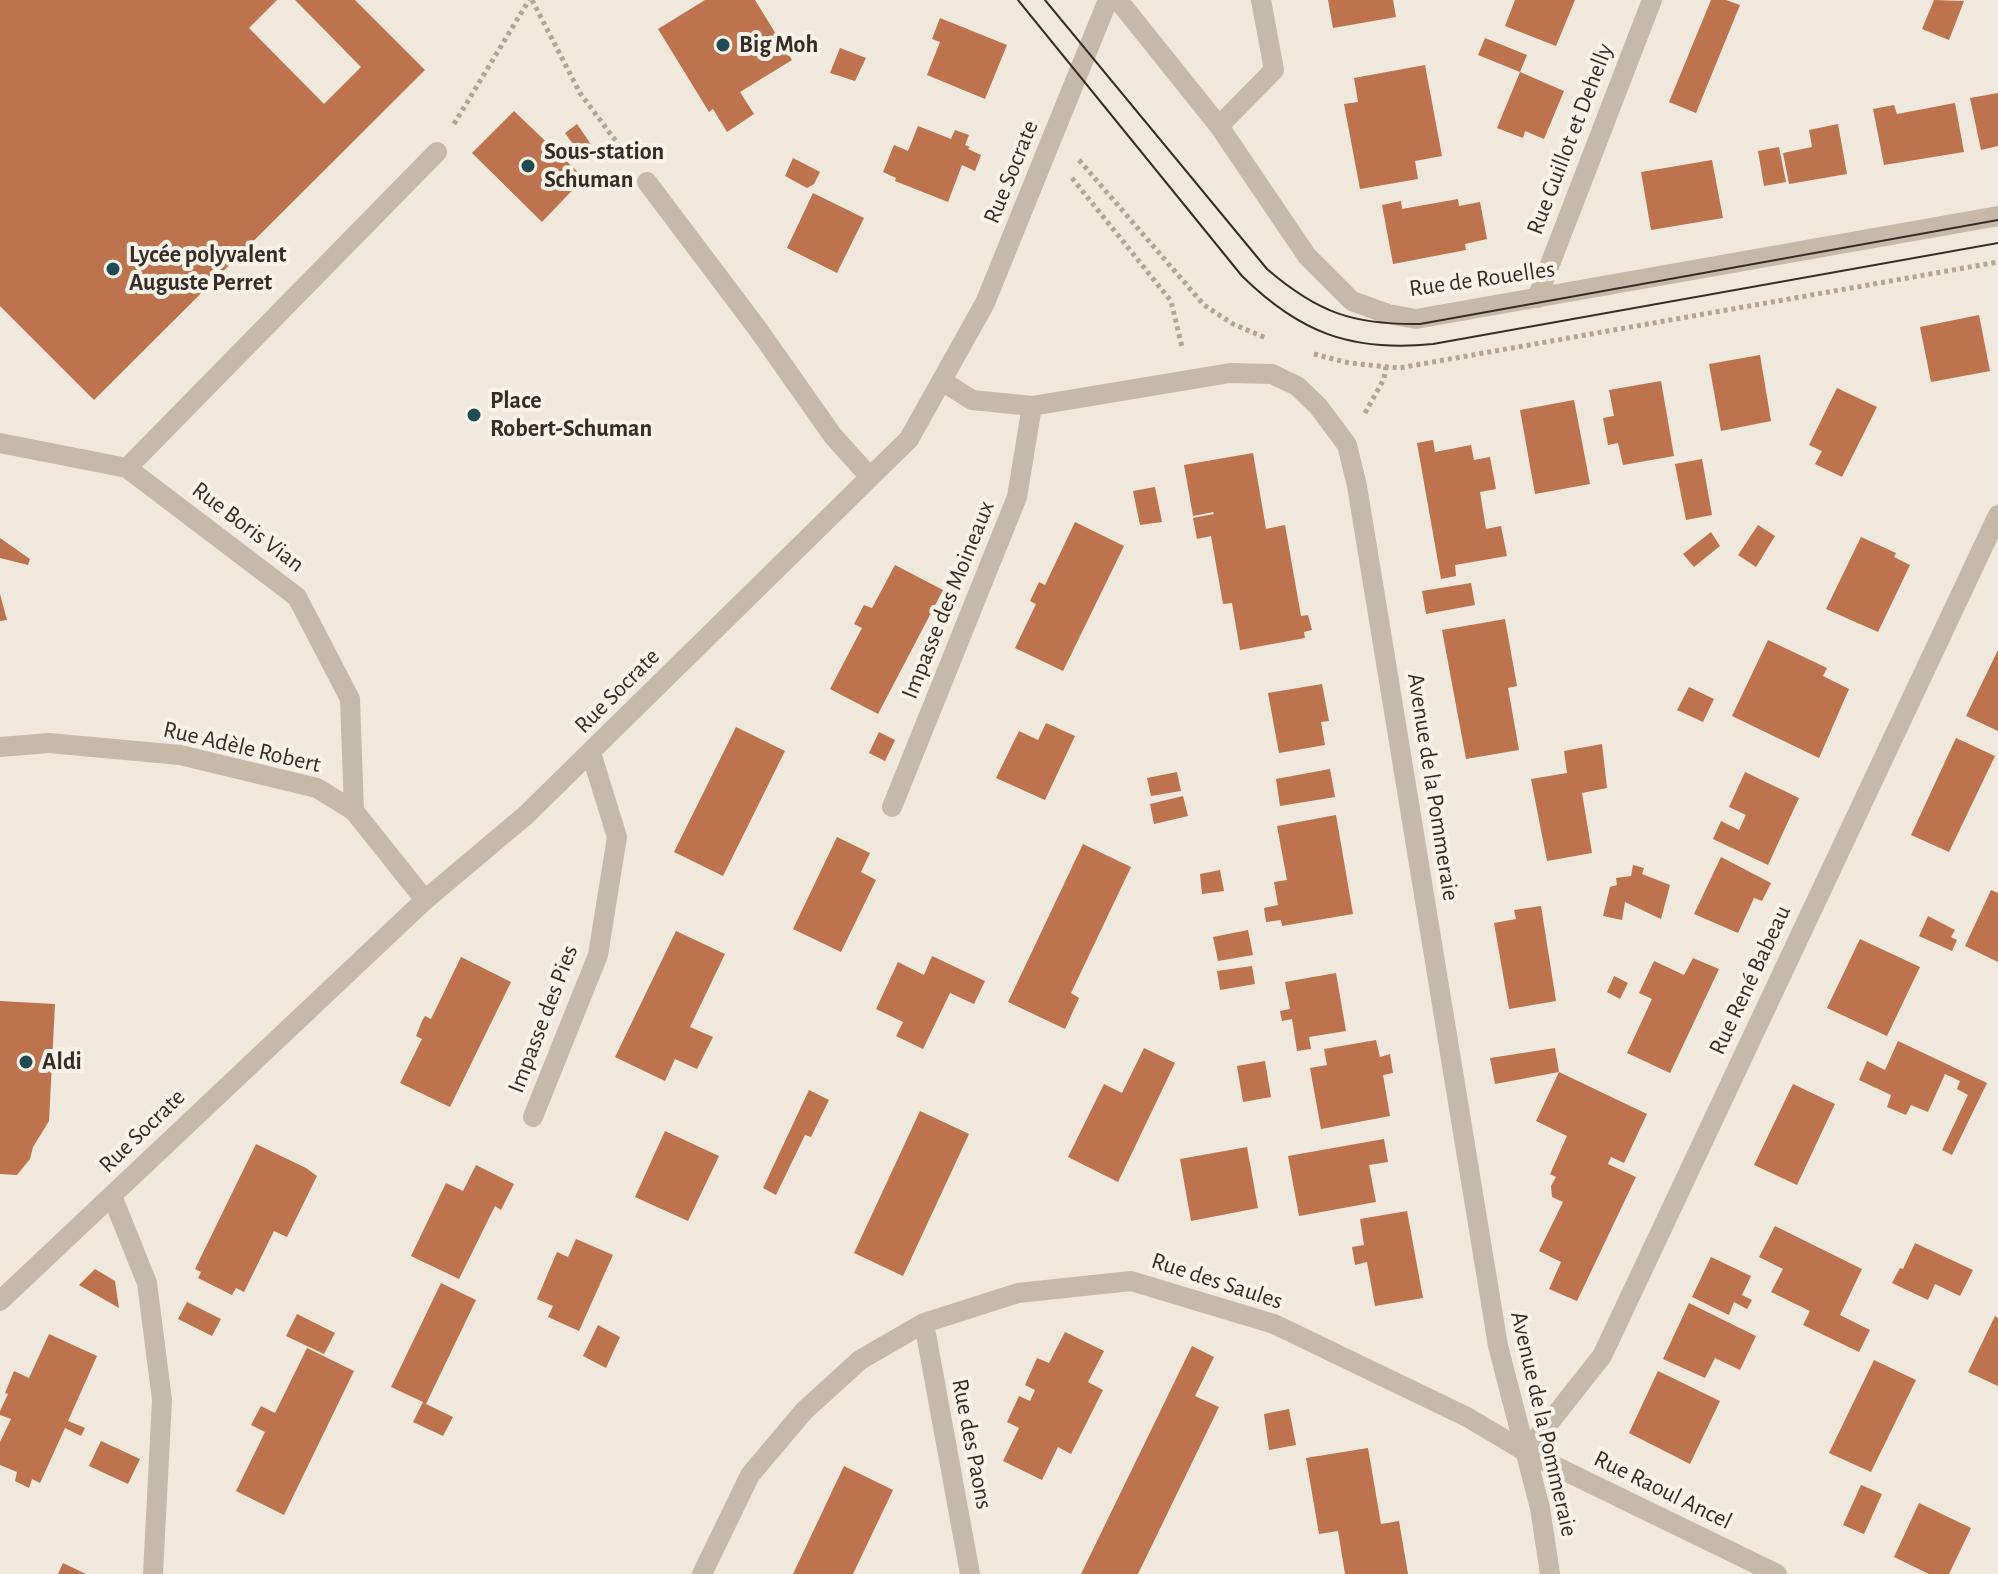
<!DOCTYPE html>
<meta charset="utf-8">
<style>
body{margin:0}
canvas{display:block;background:#f0e8dc}
</style>
<canvas width="1998" height="1574"></canvas>
<script>
const ctx = document.querySelector('canvas').getContext('2d');
ctx.lineJoin = 'round';
function paint(path, color) {
  ctx.fillStyle = color;
  ctx.fill(path, 'evenodd');
}
function trace(path, color, width, dash) {
  ctx.strokeStyle = color;
  ctx.lineWidth = width;
  ctx.lineCap = dash ? 'butt' : 'round';
  ctx.setLineDash(dash || []);
  ctx.stroke(path);
}
function label(font, color, halo, rows, align = 'center') {
  ctx.font = font + ' "Alegreya Sans",sans-serif';
  ctx.lineWidth = 8;
  ctx.setLineDash([]);
  ctx.textBaseline = 'middle';
  ctx.strokeStyle = halo;
  ctx.fillStyle = color;
  for (const [text, x, y, turn = 0] of rows) {
    ctx.save();
    ctx.translate(x, y);
    ctx.rotate((+turn || 0) * Math.PI / 180);
    ctx.textAlign = isNaN(turn) ? turn : align;
    if (halo) ctx.strokeText(text, 0, 0);
    ctx.fillText(text, 0, 0);
    ctx.restore();
  }
}
paint(new Path2D(`
 M0,0H277L249,28L324,104L361,67L295,0H355L425,70L94,400L0,306Z
 M705,0H755L792,60L740,92L754,114L727,132L713,109L709,112L658,29Z
 M1328,0H1393L1396,17L1333,28Z
 M1515,0H1575L1556,46L1505,26Z
 M1711,0H1726L1740,5L1696,113L1669,102Z
 M1934,0L1964,1L1949,40L1922,29Z
 M940,18L1007,45L985,99L927,75L940,42L932,39Z
 M1485,38L1527,55L1520,72L1478,55Z
 M840,48L866,58L855,81L830,73Z
 M1425,65L1442,156L1415,161L1418,179L1360,189L1344,104L1358,102L1354,78Z
 M1520,72L1564,91L1544,139L1525,131L1523,138L1497,128Z
 M1998,93V146L1981,150L1970,98Z
 M1955,103L1964,152L1884,165L1873,109L1894,105L1897,114Z
 M514,111L584,178L542,222L472,153Z
 M577,124L592,146L580,154L565,133Z
 M1838,124L1847,174L1789,184L1783,153L1812,147L1809,130Z
 M918,126L951,139L955,130L969,135L965,145L970,147L968,149L981,155L975,171L962,165L948,202L895,181L896,178L883,172L894,145L908,151Z
 M1779,147L1786,182L1764,186L1758,151Z
 M793,158L820,172L814,184L807,188L785,176Z
 M1712,160L1723,218L1651,230L1641,172Z
 M813,193L864,218L837,273L787,248Z
 M1458,199L1459,206L1480,202L1487,239L1465,244L1466,250L1393,264L1382,205L1401,201L1402,209Z
 M1979,315L1990,371L1931,382L1920,327Z
 M1760,355L1771,421L1721,431L1709,364Z
 M1661,381L1674,456L1623,465L1618,443L1608,445L1603,418L1614,416L1609,390Z
 M1837,388L1877,407L1842,477L1815,464L1822,451L1809,445Z
 M1574,400L1590,484L1535,494L1520,410Z
 M1433,440L1435,452L1471,445L1474,460L1490,457L1496,489L1480,492L1486,529L1501,526L1507,556L1455,565L1456,576L1441,579L1417,443Z
 M1253,453L1266,529L1285,525L1301,616L1308,615L1312,630L1304,632L1305,638L1240,650L1232,603L1223,604L1211,536L1197,539L1193,518L1214,514L1213,512L1193,516L1184,465Z
 M1702,459L1712,515L1686,520L1675,464Z
 M1155,487L1162,522L1140,525L1133,491Z
 M1075,522L1124,546L1063,671L1015,648L1036,604L1030,601L1039,582L1045,585Z
 M1758,525L1775,536L1756,567L1738,555Z
 M1711,532L1720,546L1694,567L1683,554Z
 M1861,537L1896,553L1894,557L1910,565L1878,632L1826,609Z
 M0,538L30,559L28,565L0,558Z
 M895,565L943,590L878,714L830,689L862,628L854,624L864,605L872,608Z
 M1471,583L1475,605L1426,614L1422,591Z
 M0,594L7,620L0,621Z
 M1505,619L1517,686L1508,688L1519,750L1466,759L1442,630Z
 M1768,640L1827,668L1823,676L1849,689L1819,758L1732,716Z
 M1998,650V731L1966,716Z
 M1322,684L1329,721L1321,722L1325,745L1279,753L1268,693Z
 M1689,687L1714,699L1703,722L1677,710Z
 M1046,723L1075,736L1045,800L996,778L1019,731L1038,740Z
 M736,727L785,751L723,876L674,852Z
 M879,732L895,740L885,761L869,753Z
 M1956,738L1995,756L1949,852L1911,835Z
 M1602,744L1607,788L1582,793L1592,853L1547,861L1531,779L1567,773L1564,751Z
 M1330,769L1335,797L1280,806L1276,779Z
 M1177,772L1181,791L1151,796L1147,778Z
 M1745,772L1799,798L1768,865L1713,839L1721,821L1739,830L1746,815L1729,807Z
 M1183,796L1188,816L1154,824L1150,804Z
 M1336,815L1353,914L1282,926L1281,920L1266,922L1264,908L1278,905L1274,882L1287,880L1277,826Z
 M837,837L870,853L861,872L876,880L841,952L793,929Z
 M1083,844L1131,867L1071,993L1079,998L1065,1029L1008,1002Z
 M1721,857L1771,883L1762,901L1754,898L1738,933L1694,914Z
 M1633,865L1644,868L1642,874L1670,885L1661,919L1625,902L1622,920L1603,916L1610,887L1617,885L1616,878L1631,876Z
 M1220,870L1224,891L1202,894L1200,874Z
 M1991,890L1998,893V962L1965,946Z
 M1541,906L1556,1001L1509,1009L1494,923L1516,919L1514,910Z
 M1928,916L1955,930L1951,937L1957,940L1952,951L1919,936Z
 M1248,930L1253,955L1218,961L1213,937Z
 M676,931L725,954L690,1027L713,1037L697,1069L675,1059L665,1081L615,1057Z
 M1860,939L1920,967L1887,1036L1827,1008Z
 M932,956L985,981L974,1004L950,993L923,1049L896,1036L903,1022L876,1009L898,962L924,975Z
 M461,957L511,982L450,1107L400,1083L422,1039L416,1036L422,1021L425,1016L431,1019Z
 M1693,958L1719,969L1670,1073L1627,1053L1652,999L1639,993L1654,961L1684,975Z
 M1252,966L1255,984L1220,990L1217,971Z
 M1336,973L1346,1031L1309,1037L1311,1049L1297,1051L1292,1019L1282,1021L1280,1011L1290,1009L1285,982Z
 M1614,976L1628,983L1620,999L1607,992Z
 M0,1001L55,1004L49,1121L33,1147L30,1159L17,1175L0,1174Z
 M1376,1040L1380,1057L1390,1054L1393,1073L1383,1075L1390,1116L1321,1129L1310,1068L1327,1065L1324,1049Z
 M1898,1041L1987,1083L1952,1155L1942,1150L1968,1095L1957,1089L1960,1081L1945,1074L1928,1112L1911,1105L1906,1115L1887,1107L1891,1095L1859,1080L1867,1061L1885,1070Z
 M1144,1048L1175,1063L1118,1182L1068,1157L1104,1084L1122,1093Z
 M1555,1048L1559,1072L1495,1084L1490,1058Z
 M1265,1061L1271,1097L1243,1102L1237,1066Z
 M1559,1072L1647,1114L1624,1163L1611,1157L1608,1164L1636,1177L1577,1301L1549,1289L1561,1262L1539,1251L1563,1202L1552,1197L1551,1186L1556,1177L1550,1174L1567,1136L1536,1121Z
 M1793,1084L1835,1104L1797,1185L1754,1165Z
 M809,1090L829,1100L811,1137L805,1135L776,1195L763,1188Z
 M920,1111L969,1134L903,1276L854,1253Z
 M665,1131L719,1156L688,1221L635,1197Z
 M1384,1139L1388,1162L1369,1165L1376,1202L1299,1216L1288,1156Z
 M256,1144L306,1168L317,1176L287,1237L274,1231L244,1292L236,1288L232,1295L198,1278L201,1272L195,1269Z
 M1247,1147L1258,1208L1191,1221L1180,1159Z
 M476,1165L514,1184L501,1210L495,1206L459,1279L411,1256L446,1183L463,1191Z
 M1407,1211L1423,1298L1375,1306L1367,1262L1355,1265L1352,1247L1364,1245L1360,1219Z
 M1775,1226L1862,1269L1840,1315L1870,1330L1859,1352L1803,1325L1810,1311L1771,1292L1783,1269L1759,1257Z
 M576,1239L613,1255L579,1331L548,1317L553,1306L537,1299L557,1252L568,1257Z
 M1915,1243L1973,1270L1960,1296L1935,1284L1928,1300L1892,1283L1900,1268L1903,1269Z
 M1711,1257L1751,1276L1742,1295L1752,1300L1747,1309L1734,1302L1729,1315L1692,1297Z
 M95,1269L115,1281L119,1308L79,1285Z
 M441,1283L476,1300L426,1404L453,1417L443,1436L413,1422L423,1402L391,1387Z
 M187,1302L221,1319L212,1336L178,1319Z
 M1689,1303L1756,1336L1740,1370L1715,1358L1705,1378L1663,1359Z
 M297,1314L335,1333L324,1354L286,1336Z
 M1995,1316L1998,1318V1386L1968,1372Z
 M598,1325L620,1337L606,1368L583,1356Z
 M1065,1332L1104,1351L1088,1382L1103,1390L1071,1454L1058,1447L1042,1480L1003,1461L1019,1428L1007,1422L1019,1396L1030,1401L1035,1390L1025,1385L1037,1358L1049,1363Z
 M49,1334L97,1356L68,1421L85,1428L81,1436L65,1428L40,1483L32,1479L29,1488L15,1481L17,1472L0,1465V1442L11,1419L0,1415V1411L8,1394L5,1393L14,1371L29,1378Z
 M1192,1346L1214,1357L1195,1396L1219,1407L1138,1574H1081Z
 M307,1348L354,1371L284,1515L236,1491L265,1432L251,1425L261,1406L275,1413Z
 M1874,1360L1916,1380L1871,1472L1829,1453Z
 M1658,1371L1720,1401L1690,1464L1629,1433Z
 M1289,1409L1296,1445L1269,1450L1264,1414Z
 M101,1441L140,1459L128,1484L89,1466Z
 M1368,1448L1381,1524L1399,1521L1408,1574H1345L1338,1531L1319,1534L1306,1458Z
 M844,1466L893,1490L853,1574H793Z
 M1861,1485L1882,1494L1864,1534L1843,1525Z
 M1919,1503L1971,1528L1949,1574H1929L1894,1557Z
 M63,1563L86,1574H58Z`), '#bd734d');
trace(new Path2D(`
 M532,0L580,93L627,156
 M454,124L529,0
 M1079,160L1204,305L1233,324L1266,338
 M1072,178L1171,301L1182,347
 M1314,354L1349,363L1399,368L1998,262
 M1365,413L1384,379L1386,367`), '#b3a493', 5, [4, 4]);
trace(new Path2D(`
 M1219,126L1274,70L1261,0
 M647,182L757,328L833,436L870,477
 M127,468L437,152`), '#c7b9a9', 20);
trace(new Path2D(`
 M1537,298L1652,0
 M942,381L972,400L1032,406L1230,373L1272,374L1297,386L1318,406L1347,445L1357,486L1498,1346L1540,1508L1550,1574
 M0,443L127,468L297,597L350,699L354,811
 M0,747L49,743L180,755L317,788L354,811L425,900
 M892,807L1017,497L1032,406
 M533,1117L598,955L617,837L591,753
 M112,1196L147,1283L162,1400L153,1574
 M924,1323L970,1574
 M1526,1452L1602,1356L1998,515
 M702,1574L750,1475L804,1411L860,1360L924,1323L1018,1293L1131,1281L1274,1324L1467,1417L1526,1452L1777,1574`), '#c7b9a9', 20);
trace(new Path2D(`
 M1118,0L1219,126L1307,256L1352,301L1388,314L1416,319L1998,216
 M0,1301L425,900L526,815L909,439L985,303L1108,0`), '#c7b9a9', 20);
trace(new Path2D(`
 M1018,0L1242,276C1300,333 1351,352 1433,344L1998,243
 M1045,0L1267,269C1318,313 1354,325 1420,324L1998,220`), '#352d28', 2);
for (const [x, y, r, color] of [
 [723,45,8,"#214b53"],
 [528,166,8,"#214b53"],
 [113,269,8,"#214b53"],
 [474,415,8,"#214b53"],
 [26,1062,8,"#214b53"]
]) {
  const dot = new Path2D();
  dot.arc(x, y, r, 0, 2 * Math.PI);
  ctx.fillStyle = color;
  ctx.fill(dot);
  trace(dot, '#f8f2e8', 3);
}
label('bold 24px', '#352d28', '#f8f2e8', [
 ["Big Moh",739,45],
 ["Sous-station",544,152],
 ["Schuman",544,180],
 ["Lycée polyvalent",129,255],
 ["Auguste Perret",129,283],
 ["Place",490,401],
 ["Robert-Schuman",490,429],
 ["Aldi",42,1062]
], 'left');
label('24px', '#352d28', '#f8f2e8', [
 ["Rue Guillot et Dehelly",1570,139,-69],
 ["Rue Socrate",1011,172,-68],
 ["Rue de Rouelles",1482,279,-8],
 ["Rue Boris Vian",248,527,37],
 ["Impasse des Moineaux",948,600,-68],
 ["Rue Socrate",617,691,-45],
 ["Rue Adèle Robert",242,747,13],
 ["Avenue de la Pommeraie",1433,787,81],
 ["Rue René Babeau",1750,980,-65],
 ["Impasse des Pies",543,1019,-69],
 ["Rue Socrate",142,1131,-44],
 ["Rue des Saules",1217,1281,18],
 ["Avenue de la Pommeraie",1544,1424,77],
 ["Rue des Paons",972,1444,79],
 ["Rue Raoul Ancel",1663,1490,26]
]);
</script>
